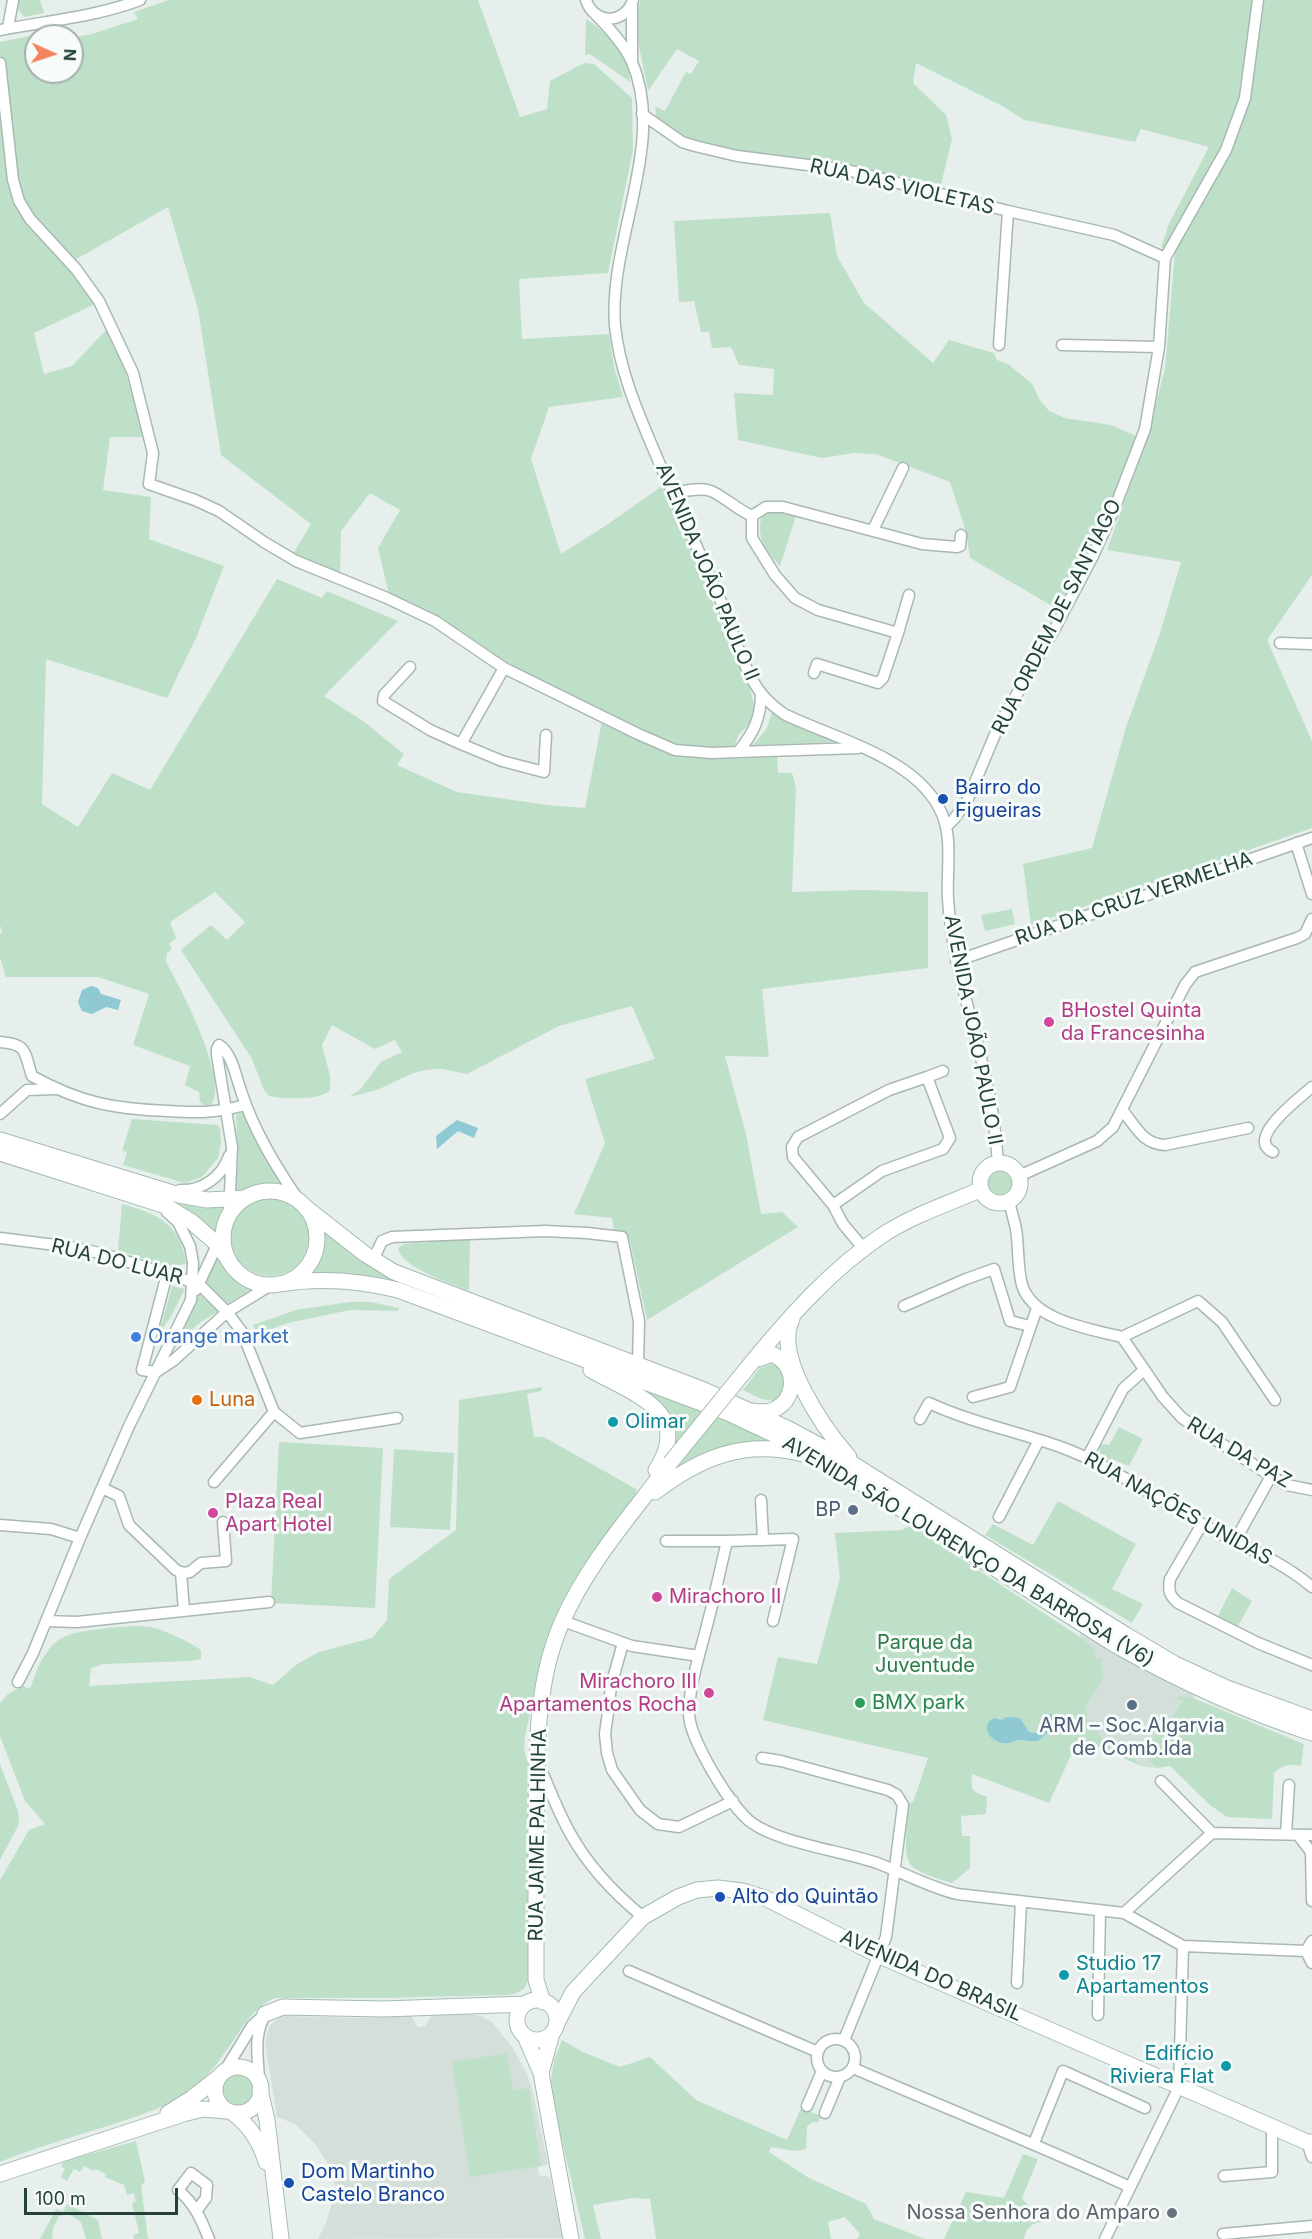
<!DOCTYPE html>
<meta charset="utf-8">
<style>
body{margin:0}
#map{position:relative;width:1312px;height:2239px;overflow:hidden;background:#e6efeb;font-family:Inter,sans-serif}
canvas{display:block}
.north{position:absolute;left:24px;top:24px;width:60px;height:60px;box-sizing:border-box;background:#f7fbf9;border:2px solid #a3b1ad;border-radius:50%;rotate:93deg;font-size:16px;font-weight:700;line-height:24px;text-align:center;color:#24423a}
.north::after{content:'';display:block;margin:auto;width:21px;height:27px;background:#f4845f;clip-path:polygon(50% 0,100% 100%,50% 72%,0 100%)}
.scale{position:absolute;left:24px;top:2188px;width:154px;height:27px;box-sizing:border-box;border:3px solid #24423a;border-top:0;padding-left:8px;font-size:18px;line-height:21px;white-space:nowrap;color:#24423a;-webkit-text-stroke:4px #f7fbf9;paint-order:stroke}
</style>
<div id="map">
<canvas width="1312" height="2239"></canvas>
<div class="north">N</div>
<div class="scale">100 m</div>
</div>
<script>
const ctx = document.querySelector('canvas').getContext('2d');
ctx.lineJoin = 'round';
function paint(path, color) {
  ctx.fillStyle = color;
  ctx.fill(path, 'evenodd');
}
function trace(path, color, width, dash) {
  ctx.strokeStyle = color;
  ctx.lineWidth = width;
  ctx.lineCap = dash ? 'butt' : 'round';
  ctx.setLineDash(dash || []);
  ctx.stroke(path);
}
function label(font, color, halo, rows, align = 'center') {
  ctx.font = font + ' Inter,sans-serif';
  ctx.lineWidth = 6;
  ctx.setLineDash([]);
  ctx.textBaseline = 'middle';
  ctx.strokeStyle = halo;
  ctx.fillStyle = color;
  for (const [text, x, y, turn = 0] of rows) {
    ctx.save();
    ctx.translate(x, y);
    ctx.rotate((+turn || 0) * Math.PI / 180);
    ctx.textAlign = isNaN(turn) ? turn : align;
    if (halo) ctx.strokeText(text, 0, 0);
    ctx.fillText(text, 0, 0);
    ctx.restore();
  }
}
paint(new Path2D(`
 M1083,1624L1197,1688L1193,1698L1182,1701L1167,1727L1156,1733L1145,1755L1157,1768L1141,1766L1132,1755L1107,1742L1094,1729L1088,1719L1086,1707L1103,1679L1102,1659L1096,1658L1080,1637Z
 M467,2014L481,2016L492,2022L513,2048L527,2074L533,2092L548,2164L537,2167L539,2175L550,2177L563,2238L318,2239L326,2223L336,2189L329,2165L315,2144L295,2124L277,2117L265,2043L269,2027L277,2019L285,2016L361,2018L411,2016L418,2027L425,2026L431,2016Z`), '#d4dfda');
paint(new Path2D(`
 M18,0H40L44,13L24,17L17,7Z
 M169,0H478L520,117L547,109L550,81L584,63L594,64L632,98L633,150L608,273L519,279L522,339L609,334L614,367L623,397L549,407L531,459L561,554L608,524L665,484L731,648L750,689L755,709L752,722L739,734L729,759L777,757L778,773H792L796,788L792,892L864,890L928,892V968L762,989L769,1057L725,1056L746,1134L761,1214L782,1212L798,1227L647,1320L630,1241L626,1236L614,1231L612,1218L574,1214L605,1143L585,1079L655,1059L632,1006L559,1026L467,1074C458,1073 448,1069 439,1069C415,1068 397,1082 376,1090C367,1093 357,1095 348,1097L359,1091L381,1062L402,1052L395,1040L375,1049L332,1025L322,1045L330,1076V1090C320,1101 284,1099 269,1096L264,1090L252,1059L181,950L211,925L227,940L245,922L215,892L170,922L176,938L169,944L172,949L167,953L166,962C179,985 232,1084 210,1106H205L200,1102L199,1092L185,1085L190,1066L133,1045L149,994L98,977H6L0,958V934L2,932L0,925V42L30,36L36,44V72H72V38L92,34L138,19L134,12ZM168,207L198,309L221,455L311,524L293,554L340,573L341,531L370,493L400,510L378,548L389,594L435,615L470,640L522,671L604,711L585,808L548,805L457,792L397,765L404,754L363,721L324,696L398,621L327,591L322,598L277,579L150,790L112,773L78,827L42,804L46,659L167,698L196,638L224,566L149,539L151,497L103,490L110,437H145L119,351L108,328L72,366L44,374L34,333L97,303L66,265Z
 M640,0H1312V575L1267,640L1312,741V828L1031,925L1023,864L1092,848L1126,727L1160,633L1181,562L1107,550L1147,438L1165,369L1175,252L1161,247L1169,224L1209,147L1141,129L1135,142L1024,120L1004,107L916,63L913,83L946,115L952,139L941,184L813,160L699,146L660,122L656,117L655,106L665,111L686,72L691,74L699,61L677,49L648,91L635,27Z
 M586,19C610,35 628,52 630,82L590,54L585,55Z
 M830,213L837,256L864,303L933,363L949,340L994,353L997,360L1008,364L1032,384L1040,400L1049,411L1065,418L1111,425L1136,436L1107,515L1059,610L970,558L966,532L950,482L876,454L854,453L822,458L738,440L734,393L773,395L774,369L739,365L731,347L712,348L709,332H701L694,301L679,302L674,221Z
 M769,511H781L796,516L780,566C768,552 756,539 761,519Z
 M772,712L799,727L835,742L753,745L767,728Z
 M1012,909L1015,924L985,931L981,915Z
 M243,1113L257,1144L283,1183H262L235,1193L238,1161L236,1115Z
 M132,1119L217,1125L220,1128L221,1143L218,1158L202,1177L185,1183L123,1165L127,1152L122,1151Z
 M0,1145L224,1204L213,1235L201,1223Z
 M984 1183a15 15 0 1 1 30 0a15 15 0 1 1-30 0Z
 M231 1237a39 39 0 1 1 78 0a39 39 0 1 1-78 0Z
 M122,1204C157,1214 181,1223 186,1264L167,1267L118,1250Z
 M323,1228L356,1255L398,1279L702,1395L765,1421L801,1439L881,1486L1142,1651L1202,1682L1312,1725V1727C1213,1699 1126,1646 1040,1591C970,1546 900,1500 829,1458L805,1444L731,1408L407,1287L341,1274L306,1275C322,1265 324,1245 323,1228Z
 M470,1239L469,1291C451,1283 401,1268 398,1248L404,1244Z
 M216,1257H220C228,1272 237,1281 253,1288L227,1304L204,1283Z
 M172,1286L185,1289L170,1318L159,1333Z
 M199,1294L218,1311L198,1324L173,1349Z
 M349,1302H371L399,1308L398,1311L350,1310L288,1323L268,1330L270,1338L258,1341L253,1325L296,1310Z
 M771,1364L780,1366L789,1382L778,1400C765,1403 754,1395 743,1390L759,1369Z
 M620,1378L731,1421L776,1442L677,1473C675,1467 670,1457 670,1451C670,1444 674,1439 674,1432C675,1403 640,1391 620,1378Z
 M543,1387L541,1391L527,1394L534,1437H544L636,1489V1495C604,1538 569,1579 550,1629C539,1656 536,1685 530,1713C527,1731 520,1744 528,1762L529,1973C528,1988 522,1993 507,1995L381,1998H275C251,2008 241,2031 226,2051C215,2067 202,2083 185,2094C168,2106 146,2113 126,2120C84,2134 41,2145 0,2162V1880L29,1830L45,1824L25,1801L0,1736V1703L8,1694L23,1686L30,1689C37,1669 43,1651 60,1639C73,1629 134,1624 151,1627C164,1630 190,1642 201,1650V1659L190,1661L103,1664L91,1668L89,1686L249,1677L273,1685L297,1664L319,1652L372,1638L387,1620L389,1579L456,1530L459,1400Z
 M1119,1427L1143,1439L1129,1466L1112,1459L1107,1464L1100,1455V1446L1102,1444L1109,1445Z
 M279,1442L383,1448L375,1608L271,1603Z
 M394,1449L454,1453L450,1530L390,1527Z
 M1058,1501L1136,1544L1112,1589L1143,1604L1132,1623L985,1535L993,1524L1033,1545Z
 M910,1525L1080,1637L1093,1648L1096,1658L1102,1659L1103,1679L1086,1707L1088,1719L1094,1729L1107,1742L1132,1755L1141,1766L1079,1738L1049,1803L972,1774C971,1792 972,1791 987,1797L986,1814L961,1816L962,1836H970V1868L952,1883C940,1879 923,1875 913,1867C900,1857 909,1820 909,1803L913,1802L928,1758L763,1720L778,1657L817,1664L840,1578L835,1533L902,1530Z
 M1232,1588L1252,1601L1238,1626L1218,1616Z
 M1181,1696L1193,1698L1304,1744L1301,1766C1289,1764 1283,1764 1274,1773L1272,1819L1227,1817L1210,1805L1170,1766L1157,1768L1144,1755L1156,1733L1167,1727L1182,1701L1174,1699Z
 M0,1764L18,1811L19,1824L0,1860Z
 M562,2040L583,2052L620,2067L650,2057L696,2100L787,2140L801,2108L821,2116L818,2122H812L807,2127L806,2149L797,2151L771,2147L769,2152L809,2178L866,2204L874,2219L925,2239H857L860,2234L845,2217L828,2222L831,2239H656L650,2199L633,2198L593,2205L601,2239H585L557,2119L551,2082L554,2060Z
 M507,2053L513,2090L529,2088L541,2166L470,2177L452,2062Z
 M222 2091a16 16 0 1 1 32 0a16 16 0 1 1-32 0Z
 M136,2141L145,2182L141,2185L148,2239H134L133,2235L139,2233L132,2203L136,2201L134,2193L127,2195L124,2185L105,2177L106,2174L95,2169L93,2171L84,2166L80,2172L74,2169L67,2181L61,2177L65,2169L61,2166L64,2161Z
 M1023,2154L1038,2159L1022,2198L1041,2222C1029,2224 1027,2228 1024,2239H944L966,2192L1004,2198Z
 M67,2204L98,2220L102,2239H86L81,2222L69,2214L59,2216L53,2228L52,2239H40L56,2209L63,2212Z`), '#bfe0c8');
paint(new Path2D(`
 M91,986L98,988L101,994L121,1000L118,1010L106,1007L92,1014L82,1011L78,1002L82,990Z
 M457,1120L478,1128L474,1138L458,1131L437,1149L436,1136Z
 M1048,1714H1052L1055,1722C1050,1728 1046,1736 1039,1740C1033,1743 1028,1740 1021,1740C1014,1740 1009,1745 1002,1743C989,1740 980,1725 994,1718L1002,1720L1006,1717L1020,1718L1029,1732L1037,1733L1044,1725L1045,1717Z`), '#8ec9d4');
const street = new Path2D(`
 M586,0C594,25 625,25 633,0
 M632,6V62
 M596,15C610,29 624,44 632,62C667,145 608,240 615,326C620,374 640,417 658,460C678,506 699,551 719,597C731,624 738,655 753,681C761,696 771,705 784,714C831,737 902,754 933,798C956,829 946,863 948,899C952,969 979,1035 991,1104C995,1123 996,1143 998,1162
 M8,28L13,0
 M0,30C47,21 95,17 140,0
 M0,63L13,180L19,201L30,219L76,269L99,301L117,339L133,373L153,453L149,484L195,500L219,511L264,542L296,561L387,598L435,621L504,668L638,734L675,750L712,753L738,752C753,734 761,718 761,694
 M642,114L682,142L695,146L737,156L847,170L1008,211L1114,235L1165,258
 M999,345L1008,211
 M1062,345L1159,347
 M673,493C684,491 700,487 711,491C723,496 738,510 752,516V538L775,575L795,598L818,610L898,633L909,595
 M752,516L766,507H783L922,544L957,547L960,546L961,535
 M873,530L903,468
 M1280,643L1312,644
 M410,667L384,695L383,701L430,730L461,744L502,761L544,772L546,735
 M814,673L817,664L878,683L883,678L898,633
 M461,744L504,668
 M738,752L858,748
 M947,826L954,819L967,801L999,725L1054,630L1093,556L1115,507L1145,429L1159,347L1165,258L1226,150L1245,98L1258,0
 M1296,843L1312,894
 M956,961L1312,838
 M0,1042C28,1044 24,1052 32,1076C80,1103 115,1109 168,1111C197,1113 217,1113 245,1105
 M927,1077L943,1071
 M1123,1111C1136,1127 1143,1144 1165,1145L1248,1128
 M0,1114L27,1090L55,1089
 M1273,1152C1244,1139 1301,1097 1312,1087
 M1019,1176L1097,1141L1113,1127L1185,985L1195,972L1297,938L1305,934L1312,919
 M180,1190C202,1191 222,1177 229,1156
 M1009,1201C1011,1210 1014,1220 1016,1229C1019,1247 1017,1266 1022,1285C1033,1321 1090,1329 1122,1337L1163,1397L1182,1418L1271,1476L1287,1485L1312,1490
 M833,1205L882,1171L943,1149L950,1138L927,1077L889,1090L798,1137L792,1147L793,1157L833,1205L843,1224L864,1249
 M229,1215L232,1147L217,1055V1049L219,1045C232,1053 236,1077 241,1091C254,1131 276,1167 300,1202
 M0,1238L71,1247L100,1253L199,1284L227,1312L242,1332L274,1412
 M373,1260L382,1241L392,1237L545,1231L587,1233L622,1237L639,1321L638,1365
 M167,1274L142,1370L156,1372L174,1360L227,1312L271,1285
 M196,1290L224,1230
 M904,1306L966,1279L994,1269L1010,1321L1030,1326
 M1122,1337L1198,1301L1222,1322L1275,1400
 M973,1397L1010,1387L1037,1308
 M920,1419L929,1403C970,1422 1015,1431 1058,1446C1109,1464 1155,1498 1202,1524C1239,1545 1279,1559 1312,1587
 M1087,1458L1123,1389L1144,1370
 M214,1482L274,1412L300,1433L397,1418
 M102,1488L119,1496L129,1525L176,1570L183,1573L190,1572L201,1563L226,1561L223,1522
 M761,1500L763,1538
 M999,1517L1039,1440
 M1202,1524L1170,1579C1168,1591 1169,1595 1178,1603L1258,1643L1312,1665
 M0,1525L51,1529L80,1538
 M666,1541H727
 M1235,1541L1271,1476
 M181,1572L184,1611
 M46,1621L77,1622L269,1602
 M563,1621L632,1646L699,1656
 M773,1621L793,1539L727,1541C720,1570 714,1600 706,1629C699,1657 689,1686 689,1714C689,1738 731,1808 752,1823C780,1843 842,1851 877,1863C904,1873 929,1887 957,1894L1124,1913L1183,1946L1306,1951
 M623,1643L611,1686L608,1712L605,1734L607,1753L612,1770L640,1810L658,1824L679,1827L733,1801
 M18,1682L33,1653L80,1538L129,1426L191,1300L193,1263L190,1246L178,1222L167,1212
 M762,1758L781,1761L888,1790L897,1795L903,1805L886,1937L844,2040
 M539,1765C549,1787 558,1812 570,1833C588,1866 615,1894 643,1917
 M1161,1781L1212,1833
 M1286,1834L1289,1785
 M1298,1835L1311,1852L1312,1901
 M1124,1913L1212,1833L1312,1835
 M1312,1941L1306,1951L1312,1963
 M629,1971L818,2052
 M1017,1983L1021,1902
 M1098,2015L1100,1910
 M817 2058a19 19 0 1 1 38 0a19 19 0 1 1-38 0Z
 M853,2068C945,2108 1039,2145 1130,2187
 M224,2072L252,2026L265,2014
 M259,2083C259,2061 253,2041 263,2019
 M807,2106L822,2071
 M825,2113L840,2077
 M1307,2142L1312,2157
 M1034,2143L1063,2071L1145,2108
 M1224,2176L1272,2172V2126
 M197,2210L206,2198L207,2185L191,2173L178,2190C195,2204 201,2219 209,2239
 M1223,2234L1312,2226
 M1105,2239L1179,2087L1183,1946`);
const secondary = new Path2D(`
 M0,1140L179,1195L207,1200L246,1198
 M0,1153L166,1206L192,1222L217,1244L225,1255
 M980 1183a20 20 0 1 1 40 0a20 20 0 1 1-40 0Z
 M223 1238a47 47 0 1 1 94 0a47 47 0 1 1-94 0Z
 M305,1207L365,1254L394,1272L704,1390L789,1429L848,1461L1126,1635L1175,1664L1227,1688L1312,1719
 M279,1284C321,1277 358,1280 398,1290L728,1413L803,1448L832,1465L1117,1646C1180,1681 1244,1711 1312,1733
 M792,1319C773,1356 825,1430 849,1457
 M753,1361C791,1315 831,1270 881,1236C911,1216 947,1204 980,1190
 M591,1370C633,1394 694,1411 656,1470
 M754,1411C794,1419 805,1367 772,1354L756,1360
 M655,1492C701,1457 745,1439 803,1454
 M517 2020a20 20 0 1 1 40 0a20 20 0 1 1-40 0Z
 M543,2002L536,1980C536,1928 536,1876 536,1824C537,1756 534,1686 562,1622C588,1563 632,1514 670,1463
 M265,2014L283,2007L384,2009L525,2004
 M556,2025L573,1992L643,1917L678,1897L697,1890L718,1888L742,1891L765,1898L880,1956L1307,2142H1312
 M525,2036L541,2073L571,2239
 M215 2090a23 23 0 1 1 46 0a23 23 0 1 1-46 0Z
 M541,2073L552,2033
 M260,2090L267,2120L281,2239
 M168,2113L192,2098L219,2077
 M233,2113C250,2126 260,2141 266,2162
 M0,2174L183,2114L203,2109L227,2111`);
trace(street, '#a8b8b2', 13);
trace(secondary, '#a4bbb3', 17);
trace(street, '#fff', 10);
trace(secondary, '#fff', 15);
const secondaryBridge = new Path2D(`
 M670,1463L753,1361`);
trace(secondaryBridge, '#a4bbb3', 17, []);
trace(secondaryBridge, '#fff', 15);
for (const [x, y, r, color] of [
 [943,799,6,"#1a4fb4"],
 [1049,1022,6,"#d1479c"],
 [136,1337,6,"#3f7fe0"],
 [197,1400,6,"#e8710a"],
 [613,1422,6,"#0f9aa8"],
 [853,1510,6,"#5c6f8a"],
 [213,1513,6,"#d1479c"],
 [657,1597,6,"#d1479c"],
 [709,1693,6,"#d1479c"],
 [860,1703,6,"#2e9e5b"],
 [1132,1705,6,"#5c6f8a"],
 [720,1897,6,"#1a4fb4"],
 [1064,1975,6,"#0f9aa8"],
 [1226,2066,6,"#0f9aa8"],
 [289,2183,6,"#1a4fb4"],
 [1172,2213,6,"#6b7280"]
]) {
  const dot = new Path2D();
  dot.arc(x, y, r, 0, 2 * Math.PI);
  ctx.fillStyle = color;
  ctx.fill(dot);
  trace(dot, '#f7fbf9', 2);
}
label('20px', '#24423a', '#f7fbf9', [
 ["RUA DAS VIOLETAS",902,187,13],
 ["AVENIDA JOÃO PAULO II",707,572,67],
 ["RUA ORDEM DE SANTIAGO",1057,617,-63],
 ["RUA DA CRUZ VERMELHA",1134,899,-19],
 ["AVENIDA JOÃO PAULO II",973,1030,79],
 ["RUA DO LUAR",117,1262,14],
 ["RUA DA PAZ",1239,1453,31],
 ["RUA NAÇÕES UNIDAS",1178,1509,29],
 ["AVENIDA SÃO LOURENÇO DA BARROSA (V6)",968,1552,31],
 ["RUA JAIME PALHINHA",538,1835,-89],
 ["AVENIDA DO BRASIL",931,1976,24]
]);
label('20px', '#164399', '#f7fbf9', [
 ["Bairro do",955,788],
 ["Figueiras",955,811],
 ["Alto do Quintão",732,1897],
 ["Dom Martinho",301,2172],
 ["Castelo Branco",301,2195]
], 'left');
label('20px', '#b23c85', '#f7fbf9', [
 ["BHostel Quinta",1061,1011],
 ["da Francesinha",1061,1034],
 ["Plaza Real",225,1502],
 ["Apart Hotel",225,1525],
 ["Mirachoro II",669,1597],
 ["Mirachoro III",697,1682,"right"],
 ["Apartamentos Rocha",697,1705,"right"]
], 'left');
label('20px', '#366cbe', '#f7fbf9', [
 ["Orange market",148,1337]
], 'left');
label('20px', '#c56008', '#f7fbf9', [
 ["Luna",209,1400]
], 'left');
label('20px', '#0d838f', '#f7fbf9', [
 ["Olimar",625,1422],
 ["Studio 17",1076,1964],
 ["Apartamentos",1076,1987],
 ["Edifício",1214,2054,"right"],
 ["Riviera Flat",1214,2077,"right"]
], 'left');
label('20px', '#4e5e75', '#f7fbf9', [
 ["BP",841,1510],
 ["ARM – Soc.Algarvia",1132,1726,"center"],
 ["de Comb.lda",1132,1749,"center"]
], 'right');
label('20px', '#2d7a4b', '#f7fbf9', [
 ["Parque da",925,1643],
 ["Juventude",925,1666]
]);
label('20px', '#27864d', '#f7fbf9', [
 ["BMX park",872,1703]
], 'left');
label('20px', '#5b616d', '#f7fbf9', [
 ["Nossa Senhora do Amparo",1160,2213]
], 'right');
</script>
